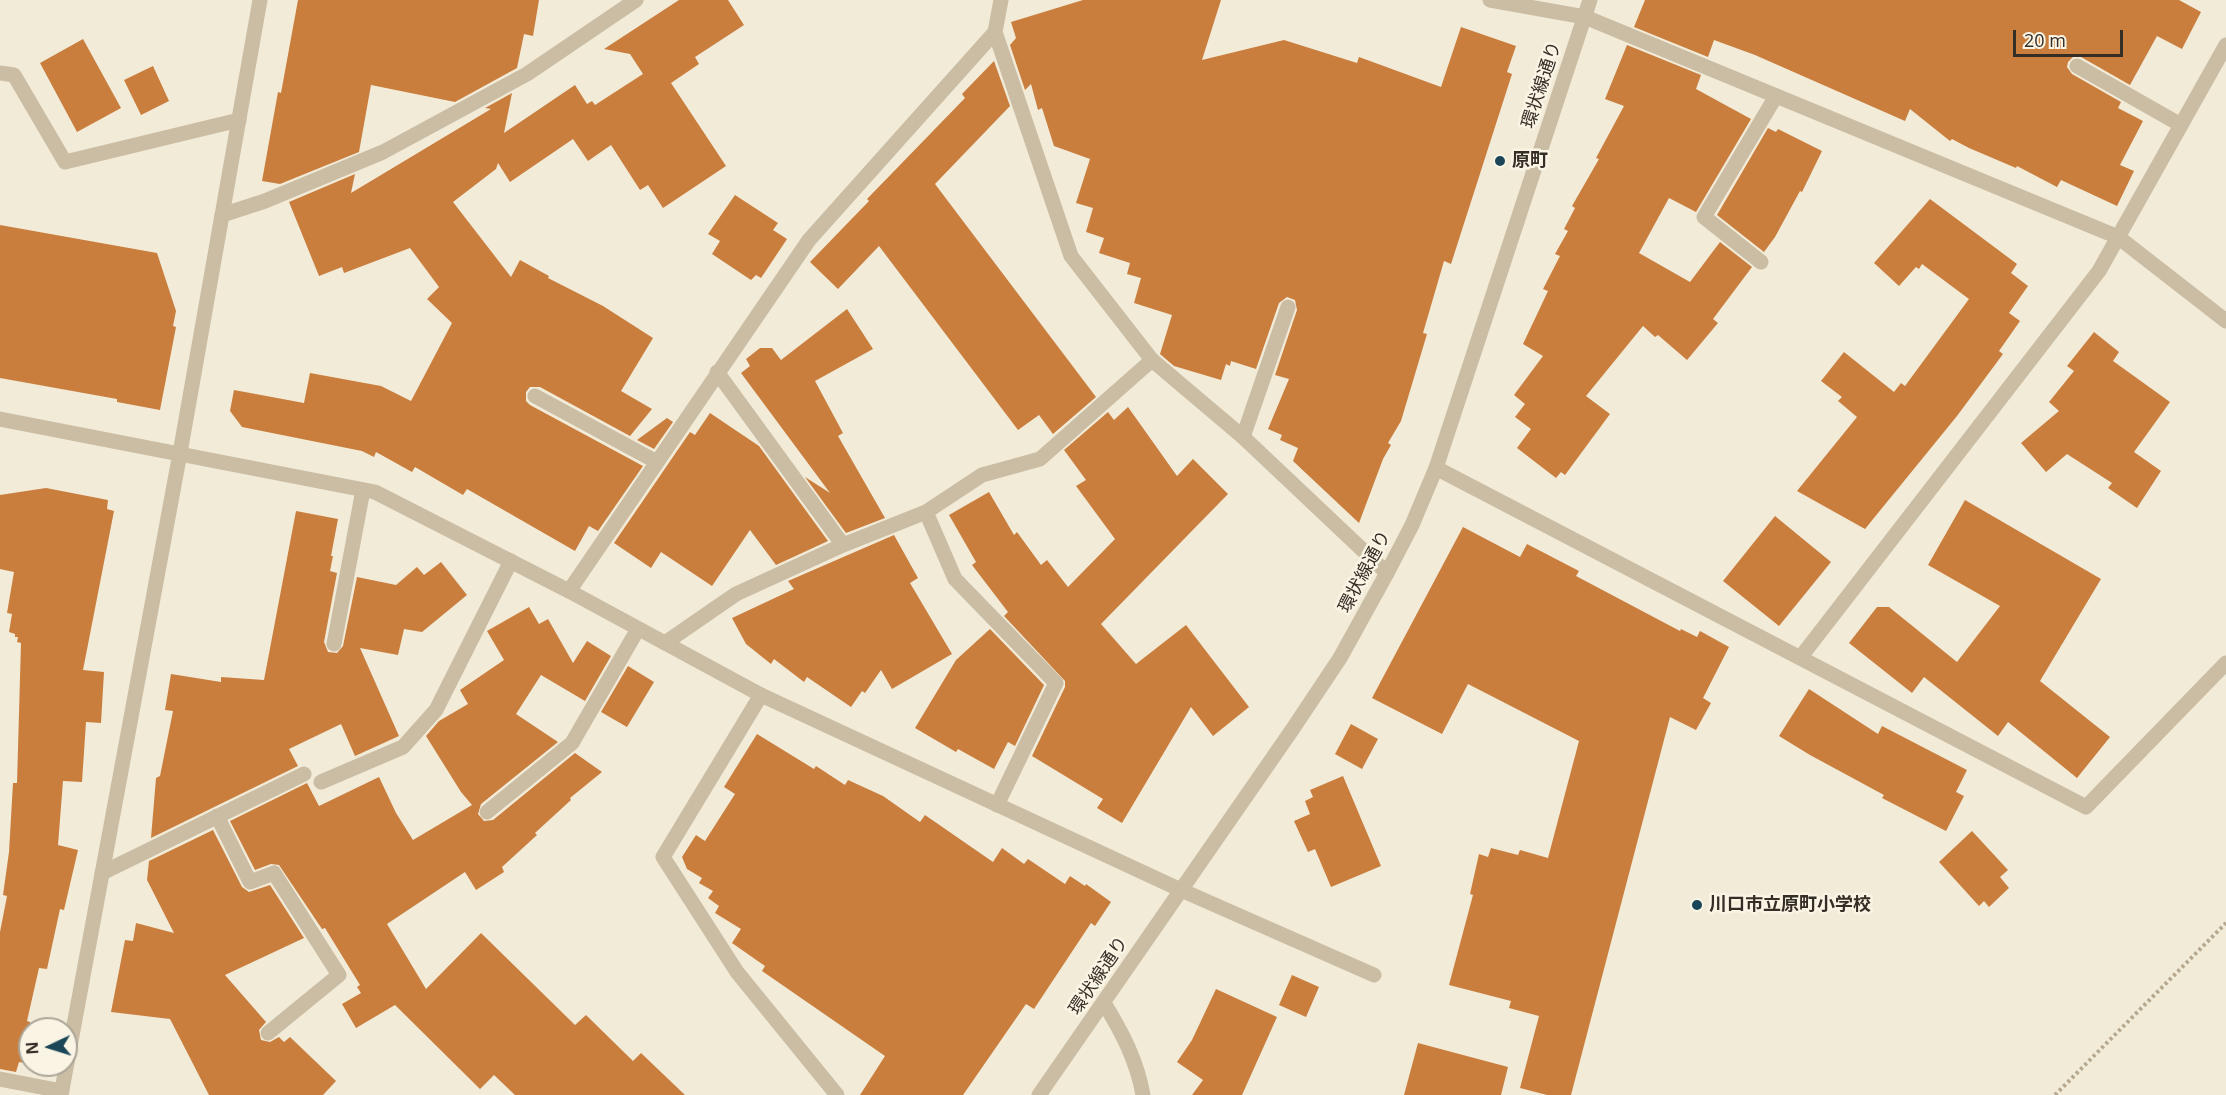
<!DOCTYPE html>
<meta charset="utf-8">
<style>
body{margin:0}
#map{position:relative;width:2226px;height:1095px;overflow:hidden;background:#f2ebd8;font-family:"Open Sans",sans-serif}
canvas{display:block}
.north{position:absolute;left:18px;top:1017px;width:60px;height:60px;box-sizing:border-box;background:#f9f4e4;border:2px solid #aba598;border-radius:50%;rotate:266deg;font-size:16px;font-weight:700;line-height:24px;text-align:center;color:#352e26}
.north::after{content:'';display:block;margin:auto;width:21px;height:27px;background:#1a4657;clip-path:polygon(50% 0,100% 100%,50% 72%,0 100%)}
.scale{position:absolute;left:2013px;top:30px;width:110px;height:27px;box-sizing:border-box;border:3px solid #352e26;border-top:0;padding-left:8px;font-size:18px;line-height:21px;white-space:nowrap;color:#352e26;-webkit-text-stroke:4px #f9f4e4;paint-order:stroke}
</style>
<div id="map">
<canvas width="2226" height="1095"></canvas>
<div class="north">N</div>
<div class="scale">20 m</div>
</div>
<script>
const ctx = document.querySelector('canvas').getContext('2d');
ctx.lineJoin = 'round';
function paint(path, color) {
  ctx.fillStyle = color;
  ctx.fill(path, 'evenodd');
}
function trace(path, color, width, dash) {
  ctx.strokeStyle = color;
  ctx.lineWidth = width;
  ctx.lineCap = dash ? 'butt' : 'round';
  ctx.setLineDash(dash || []);
  ctx.stroke(path);
}
function label(font, color, halo, rows, align = 'center') {
  ctx.font = font + ' "Open Sans","Noto Sans JP",sans-serif';
  ctx.lineWidth = 5;
  ctx.setLineDash([]);
  ctx.textBaseline = 'middle';
  ctx.strokeStyle = halo;
  ctx.fillStyle = color;
  for (const [text, x, y, turn = 0] of rows) {
    ctx.save();
    ctx.translate(x, y);
    ctx.rotate((+turn || 0) * Math.PI / 180);
    ctx.textAlign = isNaN(turn) ? turn : align;
    if (halo) ctx.strokeText(text, 0, 0);
    ctx.fillText(text, 0, 0);
    ctx.restore();
  }
}
paint(new Path2D(`
 M298,0H539L533,36L524,34L517,68L455,102L371,85L359,152L280,184L262,181L278,92L281,93Z
 M679,0H728L744,25L695,57L699,64L671,83L726,166L663,208L648,185L640,190L611,145L588,161L573,139L510,182L498,163L496,169L453,202L511,277L520,260L549,276L548,278L603,306L653,338L621,391L652,409L630,436L540,387H530L526,392V401L530,405L643,466L598,531L589,526L575,551L467,489L463,495L415,467L412,472L376,452L374,457L362,451L242,427L230,411L234,390L304,403L310,373L381,386L411,401L452,323L427,299L439,287L410,248L344,273L342,267L319,276L289,202L355,174L351,193L491,109L485,108L512,93L504,133L575,85L587,104L592,101L595,105L643,74L630,54L604,49Z
 M1083,0H1221L1202,60L1284,40L1357,63L1359,57L1441,87L1461,27L1516,46L1507,72L1512,74L1451,264L1444,261L1423,333L1427,334L1401,421L1388,443L1391,445L1383,459L1359,523L1293,461L1298,448L1280,440L1282,435L1268,429L1289,379L1275,375L1297,310L1295,300L1287,297L1279,303L1256,369L1231,361L1230,366L1226,364L1221,380L1174,366L1160,354L1172,315L1134,303L1141,278L1127,274L1130,263L1099,253L1104,238L1086,232L1093,208L1076,203L1090,159L1054,146L1042,108L1038,110L1031,84L1025,90L1010,45L1016,38L1011,22Z
 M1645,0H2179L2201,12L2182,49L2157,36L2130,85L2081,57H2073L2068,62L2067,67L2072,74L2121,102L2118,108L2143,121L2120,165L2134,171L2117,206L2061,180L2057,187L2017,166L2016,168L1969,148L1952,139L1950,141L1910,109L1905,121L1755,55L1714,40L1708,57L1634,27Z
 M83,39L121,108L77,132L40,63Z
 M1627,45L1701,75L1696,89L1751,119L1696,212L1669,198L1639,253L1690,282L1720,242L1752,267L1713,319L1718,323L1687,360L1658,335L1655,337L1643,326L1586,396L1610,414L1565,475L1561,472L1556,478L1517,448L1531,429L1515,417L1525,404L1514,395L1543,356L1523,344L1548,291L1543,289L1560,256L1555,254L1568,231L1564,229L1575,208L1572,206L1599,159L1596,158L1624,106L1605,99Z
 M994,61L1010,106L935,184L1096,397L1053,434L1039,415L1018,430L879,246L838,289L810,262L869,201L867,199L965,98L962,94Z
 M153,66L169,101L141,115L124,80Z
 M1768,128L1776,132L1778,129L1822,151L1802,192L1800,191L1775,237L1764,252L1717,215Z
 M735,195L778,223L773,230L787,239L761,278L756,275L751,280L712,254L720,241L708,234Z
 M1930,199L2017,264L2011,273L2028,286L2009,313L2020,321L1999,351L2003,354L1957,416L1865,529L1797,491L1857,417L1838,401L1842,397L1821,381L1844,352L1894,392L1901,383L1905,386L1969,299L1922,264L1919,269L1916,267L1899,286L1874,263Z
 M0,225L157,253L176,311L173,326L176,327L160,410L117,402V399L0,378Z
 M847,309L873,349L815,381L843,433L838,436L885,518L846,533L805,477L830,493L741,373L750,366L746,359L760,348H772L781,360Z
 M2094,332L2119,352L2113,361L2170,402L2134,452L2161,471L2137,508L2108,488L2112,483L2067,454L2046,472L2021,443L2059,411L2049,402L2074,371L2067,366Z
 M1128,407L1177,476L1193,459L1228,494L1101,624L1136,664L1186,625L1249,707L1213,736L1191,707L1122,823L1097,808L1103,799L1032,756L1065,687V681L1004,616L1008,612L972,565L976,562L949,515L989,492L1014,535L1017,532L1041,565L1047,560L1068,587L1115,539L1076,486L1086,480L1064,450L1108,412L1114,420Z
 M710,413L759,446L828,541L776,565L750,530L712,586L661,552L651,568L614,543L690,432L695,435Z
 M667,418L673,422L654,449L637,440Z
 M46,488L108,500L107,509L114,511L83,670L104,672L101,723L86,722L82,782L63,781L58,845L78,850L64,910L60,909L47,969L39,968L27,1021L30,1022V1064L19,1062L16,1072L0,1069V932L7,896L3,895L9,852L13,783H17L21,643L17,642L18,637H15V634L9,632L12,614L7,613L14,572L0,569V495Z
 M1965,500L2101,579L2040,681L2110,737L2077,778L2008,722L1998,736L1924,677L1912,693L1849,643L1877,607H1889L1957,662L2000,606L1928,565Z
 M296,511L338,519L331,556H333L330,571L337,573L324,642L328,652L337,653L343,646L357,577L396,585L417,567L424,575L441,562L467,595L422,632L404,629L398,655L360,648L399,736L355,756L341,724L289,749L298,766L151,838L156,778L160,776L173,711L165,710L171,674L221,682V677L264,680Z
 M1775,516L1831,562L1779,626L1723,581Z
 M1463,527L1520,557L1527,544L1579,571L1576,576L1680,631L1681,629L1697,637L1700,631L1729,647L1703,698L1711,703L1696,730L1670,717L1571,1095H1547L1520,1088L1539,1016L1509,1008L1511,1001L1449,985L1473,895L1470,894L1479,854L1488,857L1491,848L1518,855L1520,850L1548,858L1579,741L1468,684L1442,734L1372,698Z
 M894,535L918,578L910,583L952,654L892,689L881,670L865,693L862,691L851,707L807,677L804,682L774,659L771,664L746,644L732,618L794,589L788,581Z
 M529,607L539,624L548,619L573,663L587,641L611,656L585,701L541,675L516,714L558,742L481,804L478,814L484,821L493,820L575,753L602,772L570,798L571,800L535,833L537,835L502,867L504,872L476,890L465,872L387,924L426,989L481,933L575,1025L586,1015L633,1061L641,1053L685,1095H515L494,1075L480,1089L395,1005L356,1028L342,1004L361,993L357,987L360,985L325,928L322,929L279,865L271,864L255,870L230,821L307,783L319,806L379,777L396,813L413,840L472,805L461,792L426,736L439,721L468,704L460,690L504,660L487,631Z
 M990,629L1044,685L1015,746L1008,742L994,769L958,749L956,752L915,728L956,660Z
 M628,666L654,682L627,727L601,712Z
 M1809,689L1878,734L1882,726L1967,770L1956,792L1964,796L1946,831L1882,798L1884,795L1810,755L1779,736Z
 M1351,724L1378,739L1362,769L1335,754Z
 M757,734L814,769L816,766L845,785L848,780L883,796L920,822L925,815L993,862L1002,848L1024,864L1028,859L1065,884L1070,876L1085,886L1086,884L1111,902L1095,926L1091,923L1034,1009L1026,1004L963,1095H860L885,1056L762,971L765,966L732,943L741,929L715,913L719,906L708,898L713,891L699,883L702,878L687,869L682,857L696,835L705,841L735,794L724,787Z
 M1343,776L1381,866L1331,887L1315,849L1308,852L1294,821L1310,814L1305,801L1313,797L1310,790Z
 M213,830L242,887L249,892L270,885L304,938L225,975L266,1022L259,1030L261,1040L270,1042L279,1037L284,1042L290,1037L336,1081L323,1095H209L170,1019L111,1012L125,940L133,941L136,923L174,933L147,880L149,861Z
 M1972,831L2008,870L2000,877L2009,888L1989,907L1984,901L1979,906L1939,862Z
 M1292,975L1319,987L1306,1017L1279,1005Z
 M1216,989L1277,1017L1242,1095H1192L1203,1080L1177,1062L1192,1040Z
 M1418,1043L1508,1067L1501,1095H1404Z`), '#c97e3e');
trace(new Path2D(`
 M2055,1095L2226,923`), '#b6a88e', 4, [3, 3]);
trace(new Path2D(`
 M2077,66L2181,125
 M1761,262L1704,217L1776,96
 M717,372L843,545
 M535,396L657,462
 M1243,437L1288,307
 M926,512L955,579L1056,683L997,805
 M665,643L736,594L843,545L926,512L982,475L1040,459L1152,360
 M334,644L363,490
 M761,695L663,857L737,972L837,1095
 M321,782L403,747L436,710L511,561
 M487,812L572,743L638,629
 M217,816L250,882L274,873L339,975L268,1033
 M102,873L304,774
 M1181,890L1374,975`), '#cabda4', 15);
trace(new Path2D(`
 M1001,0L995,32L1071,256L1152,360L1243,437L1387,573
 M1585,17L2118,237L2226,321
 M0,73L14,75L65,162L239,120
 M222,215L265,201L383,152L527,74L636,0
 M1436,468L2086,807L2226,663
 M569,591L809,240L995,32
 M1800,658L2099,271L2226,45`), '#cabda4', 15);
trace(new Path2D(`
 M1490,0L1585,17
 M0,419L375,492L569,591L761,695L1181,890
 M1104,1003C1122,1032 1137,1061 1143,1095
 M0,1079L62,1091
 M61,1095L180,453L260,0
 M1039,1095L1292,730L1340,658L1387,573L1412,525L1436,468L1590,0`), '#cabda4', 15);
for (const [x, y, r, color] of [
 [1500,161,6,"#1a4657"],
 [1697,905,6,"#1a4657"]
]) {
  const dot = new Path2D();
  dot.arc(x, y, r, 0, 2 * Math.PI);
  ctx.fillStyle = color;
  ctx.fill(dot);
  trace(dot, '#f9f4e4', 2);
}
label('18px', '#352e26', '#f9f4e4', [
 ["環状線通り",1542,85,-72],
 ["環状線通り",1365,572,-62],
 ["環状線通り",1099,976,-56]
]);
label('bold 18px', '#352e26', '#f9f4e4', [
 ["原町",1512,161],
 ["川口市立原町小学校",1709,905]
], 'left');
</script>
